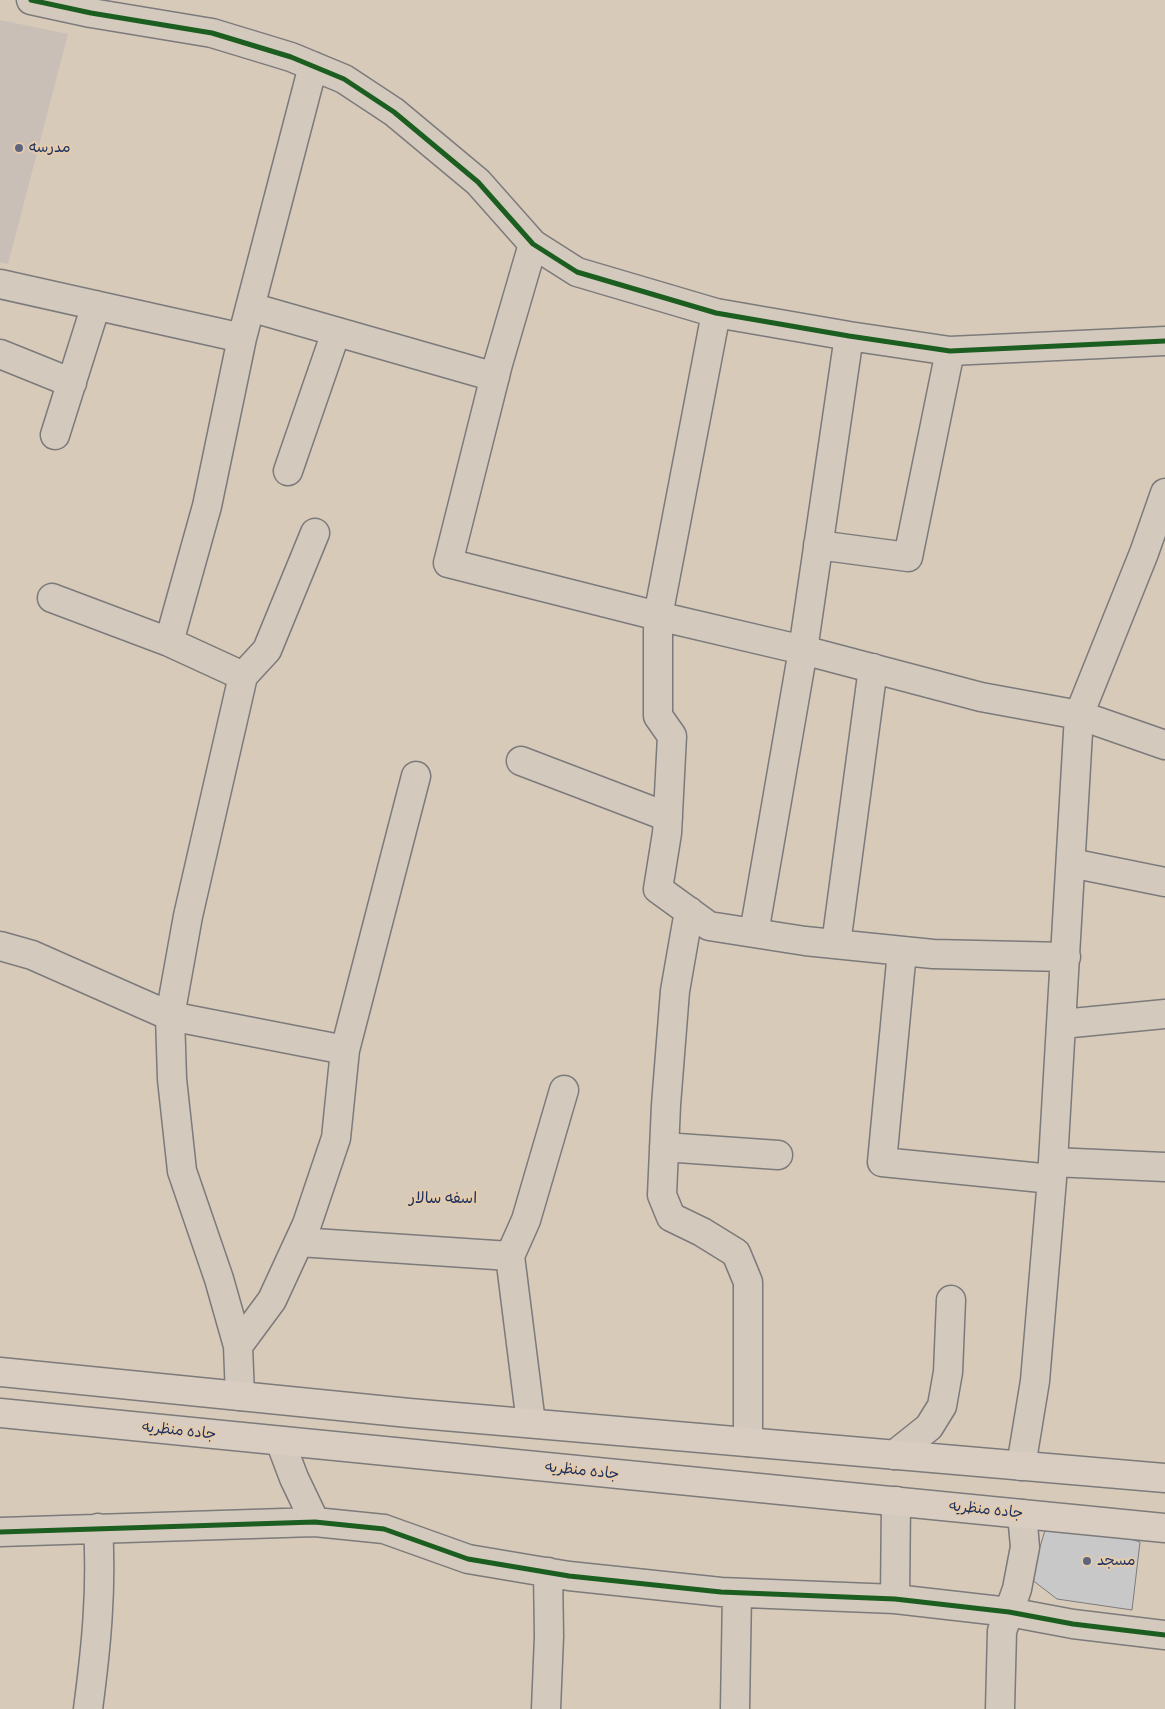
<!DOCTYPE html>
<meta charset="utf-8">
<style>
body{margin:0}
canvas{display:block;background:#d7cab9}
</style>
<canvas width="1165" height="1709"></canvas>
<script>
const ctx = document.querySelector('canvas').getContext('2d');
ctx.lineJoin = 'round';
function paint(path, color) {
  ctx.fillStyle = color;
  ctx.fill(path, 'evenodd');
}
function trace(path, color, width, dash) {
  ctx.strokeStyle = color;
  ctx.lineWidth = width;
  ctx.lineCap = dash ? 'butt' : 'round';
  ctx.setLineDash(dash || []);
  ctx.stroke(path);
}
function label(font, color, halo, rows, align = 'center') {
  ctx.font = font + ' "Patrick Hand","Playpen Sans Arabic",sans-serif';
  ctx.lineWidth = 4;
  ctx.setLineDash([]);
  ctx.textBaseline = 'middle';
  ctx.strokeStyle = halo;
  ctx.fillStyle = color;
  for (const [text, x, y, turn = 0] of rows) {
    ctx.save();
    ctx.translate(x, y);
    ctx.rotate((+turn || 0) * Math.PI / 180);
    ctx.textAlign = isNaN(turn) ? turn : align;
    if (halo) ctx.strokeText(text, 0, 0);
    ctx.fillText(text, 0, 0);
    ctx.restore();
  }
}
paint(new Path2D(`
 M0,20L68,34L8,264L0,262Z`), '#c9bfb6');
const building = new Path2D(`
 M1049,1518L1072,1521L1140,1542L1132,1610L1057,1599L1031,1579Z`);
paint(building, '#c9c8c8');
trace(building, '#7c7a7b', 1);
const minor = new Path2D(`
 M31,0L91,13L212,33L291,57L344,79L394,112L478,182L533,244L577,272L716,313L849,336L950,351L1165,341
 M533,244L498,364L448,563L658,616L803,650L981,697L1079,715L1165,745
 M0,284L242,338
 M250,307L495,377
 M716,313L658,616V716L672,736L667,833L658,889L709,926L805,941L933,954L1066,957
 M0,354L72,383
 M55,435L96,305
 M288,471L336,332
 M818,545L908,557L950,351
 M52,598L169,642L243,676L188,916L170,1016L172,1079L182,1171L219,1279L238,1346L240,1396
 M169,642L207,506L242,338L313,66
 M243,676L267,650L315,533
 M521,761L668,817
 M1071,863L1165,882
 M689,911L675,991L666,1105L662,1195L671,1217L702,1232L736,1253L748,1282V1442
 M754,933L803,650L849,336
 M836,944L873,668
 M0,946L32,955L170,1016L345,1050
 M902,951L882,1162L1052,1179
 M1062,1024L1165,1014
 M664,1147L778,1155
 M1053,1162L1165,1167
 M299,1242L510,1256
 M238,1346L272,1300L307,1224L336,1138L345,1050L416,776
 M531,1423L510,1256L526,1220L564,1090
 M280,1441L294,1478L315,1522
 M894,1455L929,1427L942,1406L948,1372L951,1300
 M1021,1466L1035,1381L1052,1179L1079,715L1144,553L1165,493
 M0,1532L315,1522L384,1529L468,1559L569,1576L721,1592L895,1599L1009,1612L1073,1624L1165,1635
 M895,1599L896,1501
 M88,1709C96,1649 102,1589 98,1528
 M546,1709L549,1636L548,1572
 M735,1709L737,1593
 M1000,1709L1002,1631L1017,1589L1025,1547L1022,1514`);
const major = new Path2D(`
 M0,1372L409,1413L1165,1478
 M0,1413L1165,1528`);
trace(minor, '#7c7a7b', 31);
trace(major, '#7c7a7b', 31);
trace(minor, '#d3c9bd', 28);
trace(major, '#d8cdc0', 28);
trace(new Path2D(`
 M31,0L91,13L212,33L291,57L344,79L394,112L478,182L533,244L577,272L716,313L849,336L950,351L1165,341
 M0,1532L315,1522L384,1529L468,1559L569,1576L721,1592L895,1599L1009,1612L1073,1624L1165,1635`), '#1b5e20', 5);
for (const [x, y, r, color] of [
 [19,148,5,"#5d657e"],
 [1087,1561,5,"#5d657e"]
]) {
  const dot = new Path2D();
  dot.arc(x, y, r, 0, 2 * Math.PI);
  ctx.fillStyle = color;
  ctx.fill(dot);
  trace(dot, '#e4cbac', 2);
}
label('15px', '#1b2f5e', '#e4cbac', [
 ["مدرسه",29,148],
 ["مسجد",1097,1561]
], 'left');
label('15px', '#1b2f5e', '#e4cbac', [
 ["جاده منظریه",179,1431,6],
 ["جاده منظریه",582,1471,6],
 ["جاده منظریه",986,1510,6]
]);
label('16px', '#1b2f5e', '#e4cbac', [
 ["اسفه سالار",443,1199]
]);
</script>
